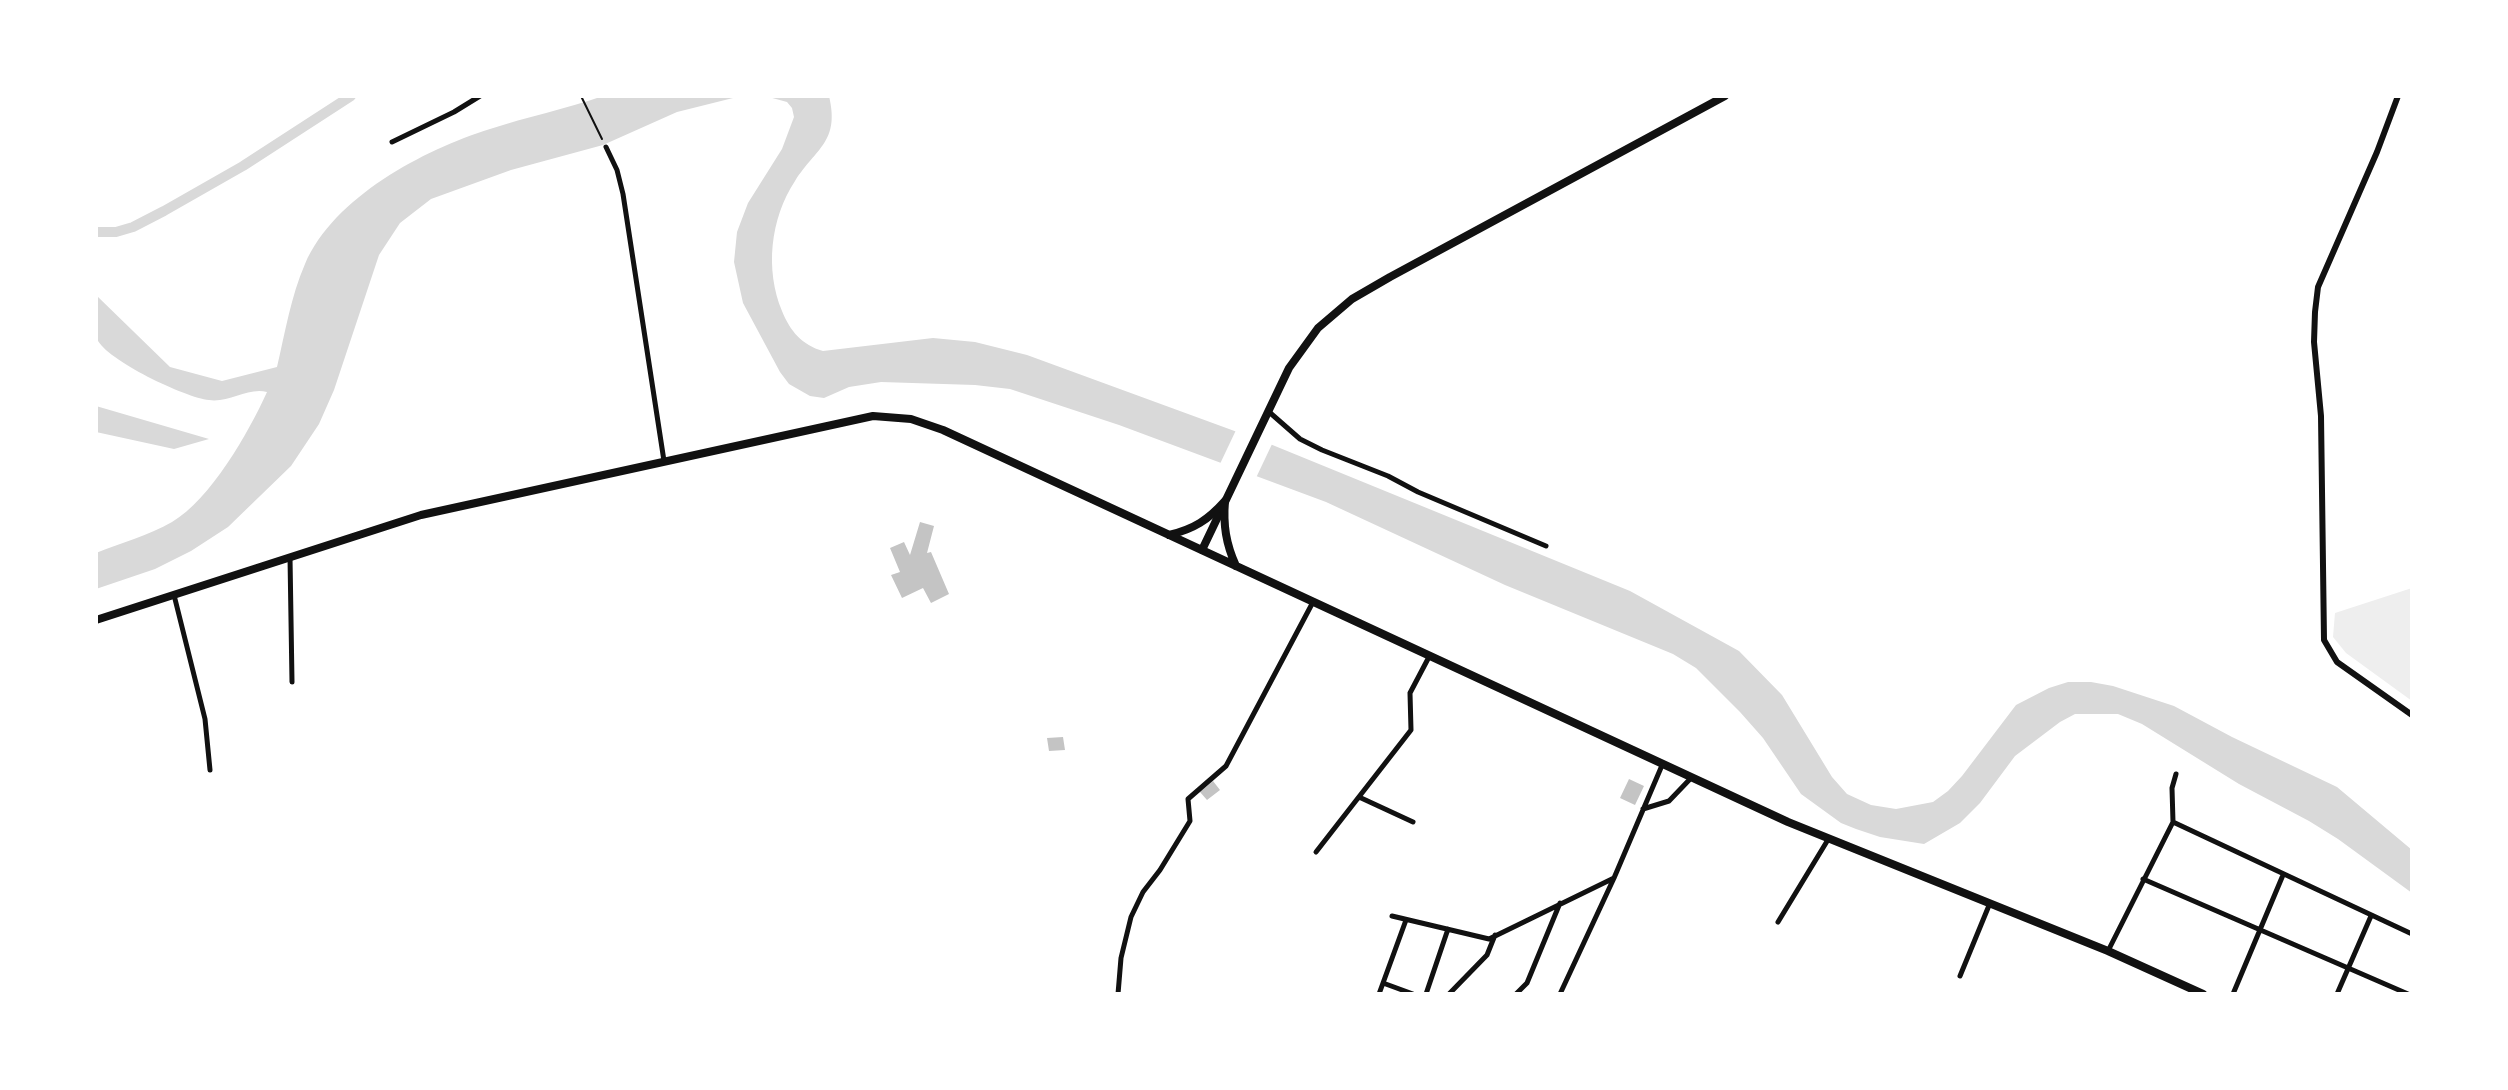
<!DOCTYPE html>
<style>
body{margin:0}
#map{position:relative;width:2508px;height:1090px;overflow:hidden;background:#fff;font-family:"Exo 2",sans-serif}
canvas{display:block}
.frame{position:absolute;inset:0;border:98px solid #fff;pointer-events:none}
</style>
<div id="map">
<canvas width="2508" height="1090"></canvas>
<div class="frame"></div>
</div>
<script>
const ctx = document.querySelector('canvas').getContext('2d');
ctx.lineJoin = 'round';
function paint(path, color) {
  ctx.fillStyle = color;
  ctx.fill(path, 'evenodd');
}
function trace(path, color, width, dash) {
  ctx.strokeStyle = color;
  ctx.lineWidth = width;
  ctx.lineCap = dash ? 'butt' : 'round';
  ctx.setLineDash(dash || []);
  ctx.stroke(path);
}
paint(new Path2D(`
 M2412,588V701L2346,653L2333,637L2335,613Z`), '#eee');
paint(new Path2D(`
 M603,96H741L677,112L603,145L511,170L431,199L400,223L379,255L334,390L319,424L291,466L228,527L191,551L155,569L96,589V553C121,543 149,535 172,522C210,500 249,432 267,392C248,387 229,403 209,400C186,398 106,360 97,339C92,328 96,307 96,295L170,367L222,381L277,367C285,333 291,296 305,264C334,197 423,150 490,129C527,117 565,109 603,96Z
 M765,96H829C840,142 816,148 795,181C770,219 765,270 782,311C790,331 802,345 823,351L933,338L975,342L1027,355L1270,444L1630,591L1739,651L1782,695L1832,777L1847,794L1871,805L1896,809L1933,802L1948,791L1962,776L2016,705L2049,688L2068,682H2091L2113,686L2174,706L2232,737L2337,787L2412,850V893L2338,839L2309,821L2239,784L2142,724L2118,714H2075L2060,722L2015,756L1980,803L1960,823L1924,844L1880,837L1856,829L1841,823L1801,794L1763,738L1740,712L1696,668L1673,654L1505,585L1326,502L1119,425L1010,389L975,385L881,382L849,387L824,398L810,396L789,384L780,372L743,303L734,262L737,232L748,203L782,149L794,117L792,108L787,102Z
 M96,406L209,439L174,449L96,432Z`), '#d9d9d9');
paint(new Path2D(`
 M1237,428L1273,442L1255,480L1219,466Z`), '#fff');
trace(new Path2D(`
 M96,232H116L133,227L164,211L243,166L351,96`), '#d9d9d9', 10);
paint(new Path2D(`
 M920,522L934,526L927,553L931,552L949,594L931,603L923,588L902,598L891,575L900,572L890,548L904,542L910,555Z
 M1063,737L1065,750L1049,751L1047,738Z
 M1629,779L1644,786L1635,805L1620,798Z
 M1213,781L1220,790L1207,800L1200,792Z`), '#c4c4c4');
trace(new Path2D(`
 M581,96L602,139`), '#111', 2);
trace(new Path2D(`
 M392,142L454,112L480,96
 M606,147L617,170L623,194L664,461
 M1268,411L1300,439L1322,450L1388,476L1418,492L1546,546
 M290,557L292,682
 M174,595L205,719L210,770
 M1359,797L1413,822
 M1643,809L1669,801L1692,777
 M2173,822L2412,934
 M1316,852L1411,730L1410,693L1430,655
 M2143,879L2408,994
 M1392,916L1489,939L1614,878L1663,763
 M1778,922L1829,838
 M2108,951L2173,822L2172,788L2176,774
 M1960,976L1990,903
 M1383,983L1413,994
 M1118,994L1121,958L1131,917L1143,892L1160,870L1190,821L1188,799L1226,766L1313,602
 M1379,994L1406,920
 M1426,994L1448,929
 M1449,994L1487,955L1495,935
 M1516,994L1527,983L1560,903
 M1560,994L1614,878
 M2233,994L2283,875
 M2337,994L2371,916`), '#111', 5);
trace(new Path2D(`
 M2398,96L2377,152L2318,287L2315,312L2314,342L2321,416L2324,640L2337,662L2412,715`), '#111', 6);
trace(new Path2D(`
 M1202,550L1289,368L1318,328L1352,299L1390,277L1725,96`), '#111', 8);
trace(new Path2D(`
 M1225,501C1223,525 1226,544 1236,566
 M1169,535C1194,529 1208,520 1225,501
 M96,620L421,515L873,416L911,419L943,430L1788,822L2108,951L2203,994`), '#111', 8);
</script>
